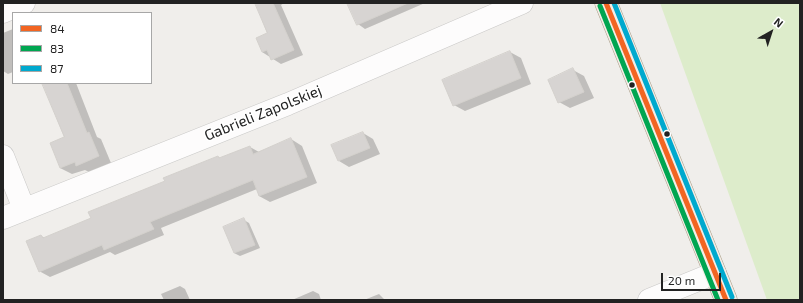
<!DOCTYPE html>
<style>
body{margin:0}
#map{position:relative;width:803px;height:303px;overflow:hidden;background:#f0eeeb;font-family:"Exo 2",sans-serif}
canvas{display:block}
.frame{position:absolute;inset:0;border:4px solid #222;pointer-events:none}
.legend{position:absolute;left:12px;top:12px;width:140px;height:72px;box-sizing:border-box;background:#fff;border:1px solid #a7a7a7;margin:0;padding:5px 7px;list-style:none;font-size:12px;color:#222}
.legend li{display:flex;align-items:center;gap:8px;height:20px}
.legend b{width:20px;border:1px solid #a7a7a7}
.north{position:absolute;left:751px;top:12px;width:40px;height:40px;-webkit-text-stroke:3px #fff;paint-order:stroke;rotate:39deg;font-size:11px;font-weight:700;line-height:16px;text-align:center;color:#222}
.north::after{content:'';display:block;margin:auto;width:14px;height:18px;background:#222;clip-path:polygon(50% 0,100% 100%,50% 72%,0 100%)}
.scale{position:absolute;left:661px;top:273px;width:60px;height:18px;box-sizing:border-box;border:2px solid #222;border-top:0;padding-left:5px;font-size:12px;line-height:14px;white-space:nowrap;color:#222;-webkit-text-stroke:3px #fff;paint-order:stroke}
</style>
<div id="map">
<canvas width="803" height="303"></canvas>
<div class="frame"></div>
<ul class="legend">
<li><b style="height:5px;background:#f26522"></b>84</li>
<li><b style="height:5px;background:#00a651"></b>83</li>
<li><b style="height:5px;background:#00a9ce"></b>87</li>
</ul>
<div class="north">N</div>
<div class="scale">20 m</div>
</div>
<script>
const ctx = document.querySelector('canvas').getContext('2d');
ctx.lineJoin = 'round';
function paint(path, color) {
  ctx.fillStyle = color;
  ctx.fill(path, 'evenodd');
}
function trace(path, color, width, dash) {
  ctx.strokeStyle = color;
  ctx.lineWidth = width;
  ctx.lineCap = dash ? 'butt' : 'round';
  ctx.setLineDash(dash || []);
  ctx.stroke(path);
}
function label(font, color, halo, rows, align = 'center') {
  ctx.font = font + ' "Exo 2",sans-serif';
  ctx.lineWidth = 3;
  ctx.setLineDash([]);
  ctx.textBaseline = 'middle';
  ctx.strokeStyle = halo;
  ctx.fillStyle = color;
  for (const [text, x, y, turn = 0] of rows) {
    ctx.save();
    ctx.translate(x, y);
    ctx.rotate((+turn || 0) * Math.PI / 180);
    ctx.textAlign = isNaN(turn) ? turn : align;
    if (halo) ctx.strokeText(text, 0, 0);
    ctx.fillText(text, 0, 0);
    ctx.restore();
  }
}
paint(new Path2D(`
 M660,3H800V300H767Z`), '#ddeccb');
paint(new Path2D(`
 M256,3H284L281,5L303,55L281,64L262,52L268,34Z
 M348,3H425L365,29L358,24Z
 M13,29V72L8,74L3,71V33Z
 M510,52L521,58L531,84L465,111L454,105Z
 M573,70L584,76L594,98L570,108L559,102Z
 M43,83H76L97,137L101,139L111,163L89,172L85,170L72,174L60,168L65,138Z
 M363,133L373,139L380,154L349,167L339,161Z
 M291,139L302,146L317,183L270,202L259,196L257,189L161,228L164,235L115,255L110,252L50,277L39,271L41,236L45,238L92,219L218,157L221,158L250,147L259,152Z
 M244,220L249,223L260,248L240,256L234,253Z
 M180,286L185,289L190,300H164L161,294Z
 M313,291L319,294L321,300H292Z
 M379,294L385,300H364Z`), '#0003');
const building = new Path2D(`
 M255,3H273L294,50L271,60L267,50L262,52L256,38L267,33Z
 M347,3H408L357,25Z
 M510,51L521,78L453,106L442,80Z
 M573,68L584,92L558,103L548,80Z
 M42,83H67L87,133L89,132L99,156L76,166L75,162L60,168L50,143L64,137Z
 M363,132L370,148L338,161L331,145Z
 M291,138L307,177L259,196L253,180L150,222L154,229L104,250L102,245L39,272L26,241L41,235L43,238L91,218L88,212L165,181L163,178L218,156L219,158L250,146L253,154Z
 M244,218L255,245L234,253L223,227Z`);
paint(building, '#d7d4d2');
trace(building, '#d3d0cc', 1);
const minor = new Path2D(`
 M3,12L24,3
 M3,156L24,209
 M3,218L288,104L522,3
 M649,300L715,273`);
const major = new Path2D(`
 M606,3L726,300`);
trace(minor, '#c9c8c7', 23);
trace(major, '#a79c86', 23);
trace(minor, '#fdfcfc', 22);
trace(major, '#f3ede7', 22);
trace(new Path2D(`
 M606,3L726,300`), '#f26522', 5);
trace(new Path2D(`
 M600,6L718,300`), '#00a651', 5);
trace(new Path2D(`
 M614,3L732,297`), '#00a9ce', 5);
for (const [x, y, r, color] of [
 [632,85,3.5,"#222"],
 [667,134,3.5,"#222"]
]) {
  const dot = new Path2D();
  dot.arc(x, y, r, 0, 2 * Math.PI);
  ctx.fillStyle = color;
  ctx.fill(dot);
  trace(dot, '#fff', 1.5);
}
label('15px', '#222', '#fff', [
 ["Gabrieli Zapolskiej",263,113,-22]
]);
</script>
